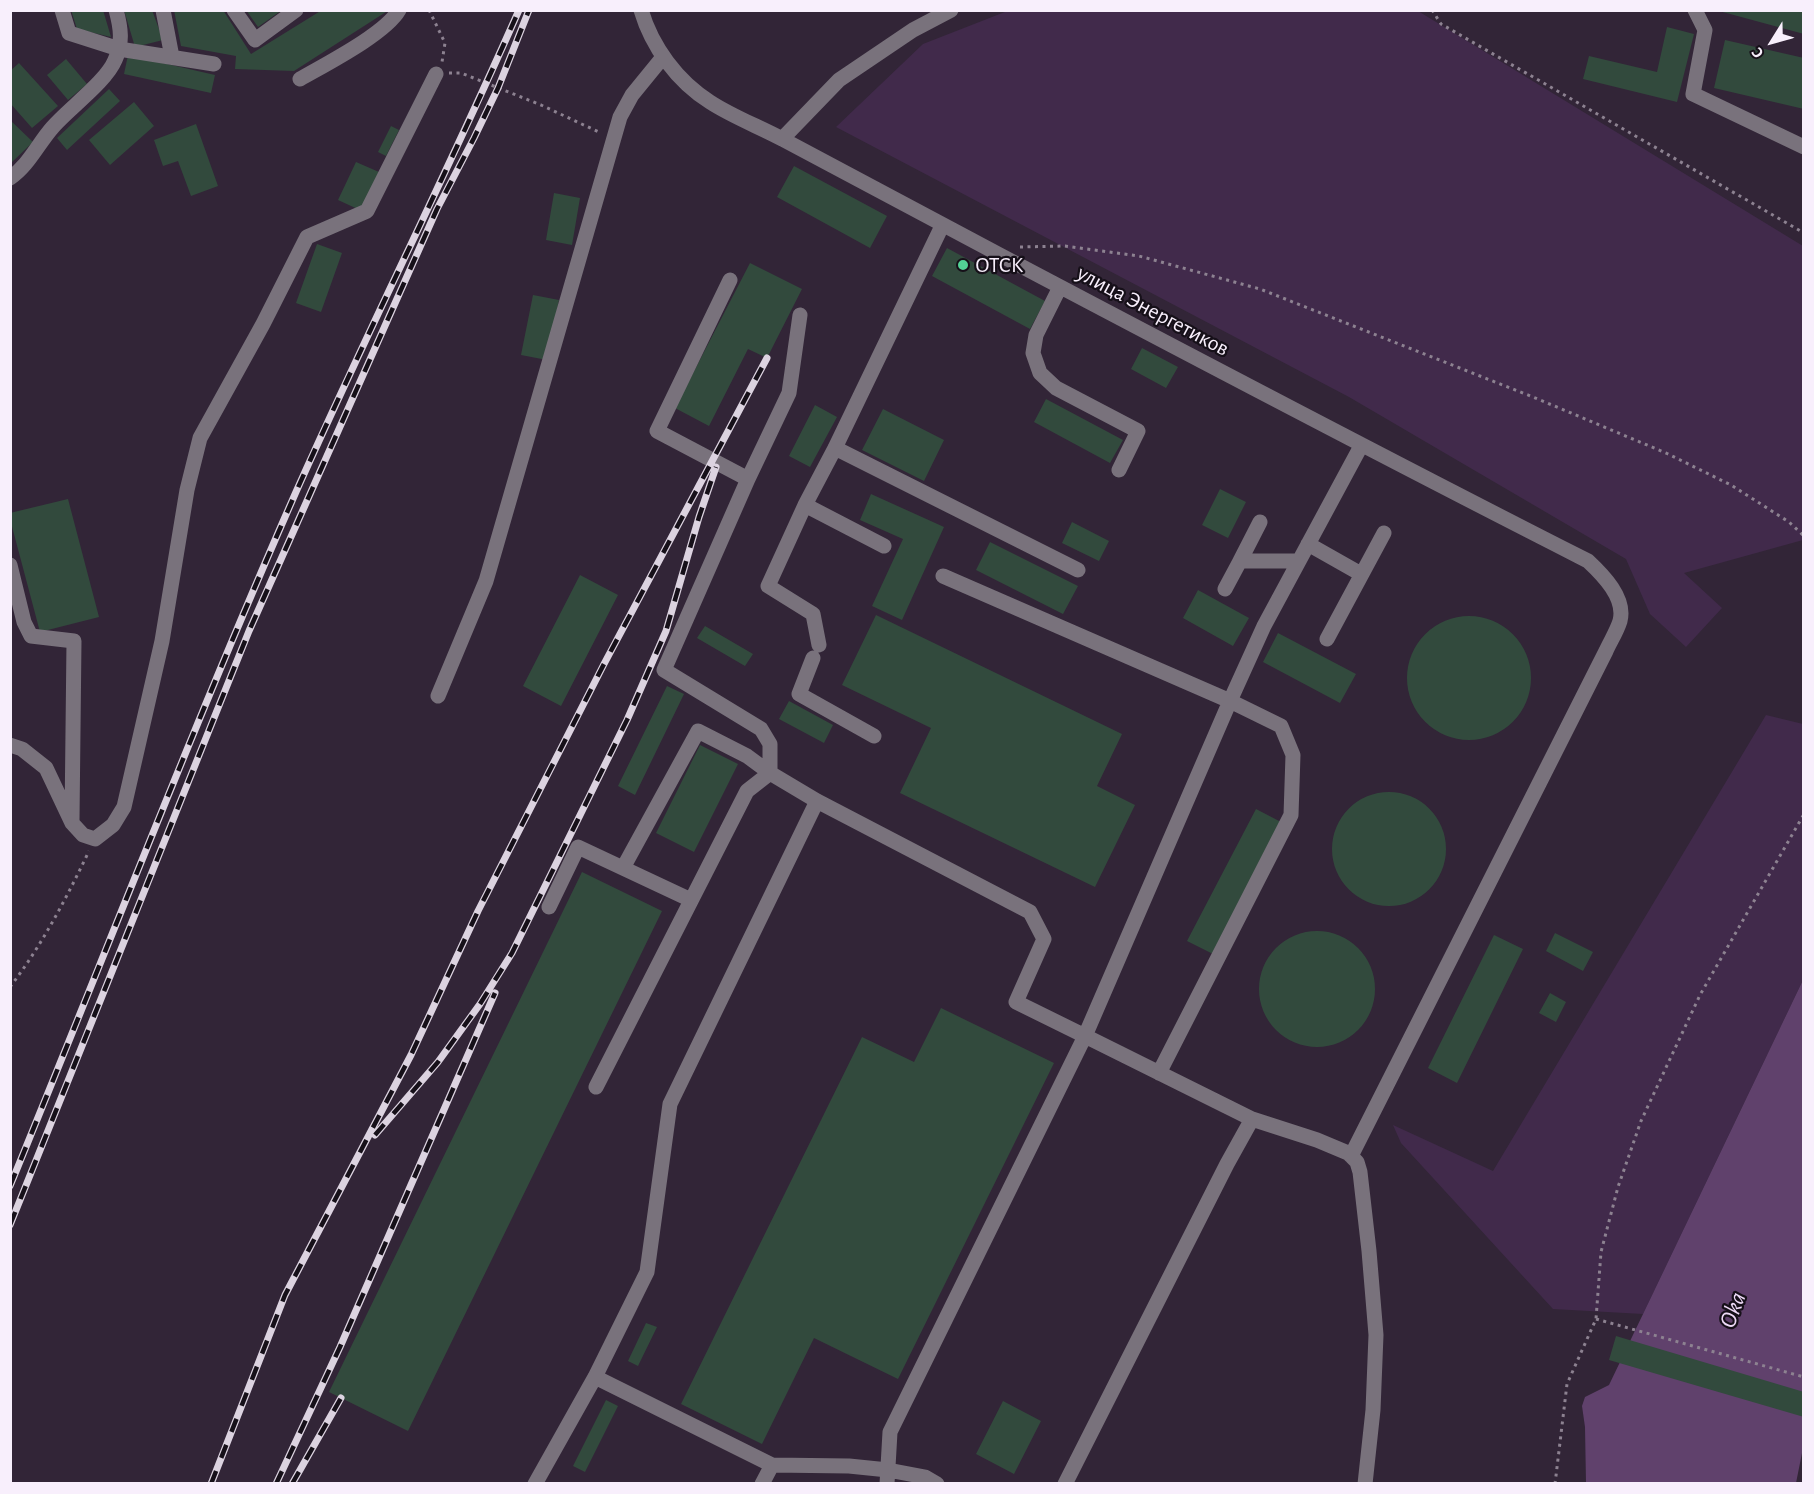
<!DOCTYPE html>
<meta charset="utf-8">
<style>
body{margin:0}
#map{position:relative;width:1814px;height:1494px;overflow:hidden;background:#322537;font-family:"Alegreya Sans",sans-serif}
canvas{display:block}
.frame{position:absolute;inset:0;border:12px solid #f8effc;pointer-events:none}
.north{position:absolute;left:1742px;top:12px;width:60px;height:60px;-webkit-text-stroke:4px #161019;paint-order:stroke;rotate:233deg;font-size:16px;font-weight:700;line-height:24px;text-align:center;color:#f8effc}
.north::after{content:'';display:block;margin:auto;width:21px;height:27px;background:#f8effc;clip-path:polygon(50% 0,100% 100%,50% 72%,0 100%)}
</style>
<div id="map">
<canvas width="1814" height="1494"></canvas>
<div class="frame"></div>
<div class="north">С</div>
</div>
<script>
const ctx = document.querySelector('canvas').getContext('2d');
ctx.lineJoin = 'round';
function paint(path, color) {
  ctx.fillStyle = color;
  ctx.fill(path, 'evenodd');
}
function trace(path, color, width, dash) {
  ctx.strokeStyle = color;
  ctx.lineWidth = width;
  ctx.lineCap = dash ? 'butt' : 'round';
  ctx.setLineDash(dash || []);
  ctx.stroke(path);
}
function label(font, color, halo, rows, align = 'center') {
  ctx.font = font + ' "Alegreya Sans",sans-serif';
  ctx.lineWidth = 4.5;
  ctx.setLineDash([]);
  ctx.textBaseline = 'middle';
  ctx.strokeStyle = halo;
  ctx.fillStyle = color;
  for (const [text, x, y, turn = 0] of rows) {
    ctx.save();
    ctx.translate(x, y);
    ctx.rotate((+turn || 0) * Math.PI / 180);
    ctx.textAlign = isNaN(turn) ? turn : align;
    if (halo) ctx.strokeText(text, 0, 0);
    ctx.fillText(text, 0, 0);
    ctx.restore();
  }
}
paint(new Path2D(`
 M1010,10L1418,11L1803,246V540L1684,573L1722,608L1686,647L1650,614L1626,559L1349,397L836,127L923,44Z
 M1766,715L1803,724V980L1643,1314L1553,1309L1401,1143L1393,1125L1493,1171Z`), '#412a4b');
paint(new Path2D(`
 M1803,980L1804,1443L1796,1483H1586L1585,1427L1582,1406L1585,1397L1609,1385Z`), '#60416c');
paint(new Path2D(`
 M71,10H103L111,37L77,29Z
 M124,10H152L163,40L135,47Z
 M174,10H223L251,54L322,10H389L294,71L235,69L236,56L181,46Z
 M246,10H282L258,27Z
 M1719,10H1804V34L1719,11Z
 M1667,27L1694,34L1677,102L1583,79L1589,56L1657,72Z
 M1725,40L1804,58V109L1714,88Z
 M128,55L215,75L211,93L124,74Z
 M66,59L87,84L68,100L47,75Z
 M19,63L58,106L32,128L10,103V71Z
 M109,89L120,101L67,150L57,138Z
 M134,102L154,126L110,165L89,140Z
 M10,120L33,142L10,164Z
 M196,124L218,186L191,196L178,161L163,166L154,140Z
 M391,126L399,130L386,156L378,152Z
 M356,162L379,172L362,211L338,200Z
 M794,166L887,216L870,248L777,197Z
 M554,193L580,198L572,245L546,240Z
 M317,244L342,253L321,312L296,303Z
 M947,248L1045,301L1030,329L932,276Z
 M750,263L802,289L767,358L748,349L709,426L675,408Z
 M533,295L559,300L547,360L521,355Z
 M1142,348L1178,367L1166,388L1131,369Z
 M1046,399L1123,440L1110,463L1034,422Z
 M815,405L837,417L810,467L789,456Z
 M883,409L944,440L924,481L862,450Z
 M1220,489L1246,502L1228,538L1202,525Z
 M871,494L944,527L902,620L872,606L903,539L860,520Z
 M68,499L99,617L40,632L10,519V513Z
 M1072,522L1109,541L1099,561L1062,543Z
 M990,542L1078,586L1063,614L976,570Z
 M580,575L618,595L561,706L523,686Z
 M1198,590L1249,618L1233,646L1183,618Z
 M876,615L1122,734L1097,786L1135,805L1095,887L900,793L931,728L842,685Z
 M1407 678a62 62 0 1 1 124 0a62 62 0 1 1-124 0Z
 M705,626L753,654L745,666L697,638Z
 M1278,633L1356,674L1340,703L1263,662Z
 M667,686L684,694L635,795L618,786Z
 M789,701L833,725L824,743L779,719Z
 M700,745L738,764L694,852L656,833Z
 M1332 849a57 57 0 1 1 114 0a57 57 0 1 1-114 0Z
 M1256,809L1281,822L1213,954L1187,941Z
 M582,872L662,911L408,1431L329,1392Z
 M1259 989a58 58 0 1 1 116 0a58 58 0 1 1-116 0Z
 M1555,933L1593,952L1583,971L1546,951Z
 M1494,935L1523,949L1457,1083L1428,1068Z
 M1550,993L1566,1002L1556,1022L1539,1013Z
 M941,1008L1054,1063L898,1379L814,1338L762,1444L681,1404L862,1037L914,1062Z
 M646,1323L657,1327L638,1366L628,1361Z
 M1616,1336L1804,1392V1417L1609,1360Z
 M606,1400L618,1406L585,1472L573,1466Z
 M1003,1401L1041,1421L1014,1474L976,1454Z`), '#324a3d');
trace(new Path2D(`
 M429,10L445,43L442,62
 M1432,10L1441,24L1804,233
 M449,73H461L541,105L601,133
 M1020,247L1065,246L1139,256L1260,289L1533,397L1666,453L1731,485L1789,522L1804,536
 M10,987C42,945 66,899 89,851
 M1596,1319L1804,1377
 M1555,1484L1567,1384L1596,1319L1601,1252L1618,1187L1641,1121L1700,995L1804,814`), '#8d8291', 3, [3, 4.5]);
trace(new Path2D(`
 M62,10L69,33L119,49L214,64
 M163,10L172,57
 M234,10L255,40L296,10
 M641,10C652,47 677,81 710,102C733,117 760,127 784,140C856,178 928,217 1000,255C1195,358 1391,461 1588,561C1603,575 1626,598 1620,621C1617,631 1610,642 1606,651L1351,1156
 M1695,10L1705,30L1693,94L1804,147
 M300,79C326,64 385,34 399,10
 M782,139L839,80L913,30L951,10
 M10,178C28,166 38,144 52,128C68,109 106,82 115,60C123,43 121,28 116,10
 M730,280L657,431L748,479
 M1060,287L1036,335L1033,353L1040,373L1056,388L1138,431L1119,470
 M800,315L789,393L748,479L664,670L761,729L770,744V773L817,801L1030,912L1044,939L1016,1002L1085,1036L890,1432L887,1484
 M1361,446L1264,626L1230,701L1085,1036L1252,1119L1317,1140L1348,1153L1357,1162L1360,1172L1369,1251L1376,1335L1373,1410L1365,1484
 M835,448L1078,570
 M805,505L884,546
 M1308,544L1361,574
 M1240,561L1260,522
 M10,565L24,622L31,636L74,641L72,820
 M943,576L1230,701L1281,726L1293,755L1291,815L1159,1073
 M1225,589L1240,561H1298
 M1327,639L1384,533
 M819,645L813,614L768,586L805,505L835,448L942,226
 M813,658L799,694L874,736
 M438,696L486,581L620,117L632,95L663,57
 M10,745L22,749L46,768L72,823L83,835L95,839L113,825L124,807L162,641L187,490L200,438L263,324L307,237L367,211L436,74
 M549,907L578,847L691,900
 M596,1087L747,791L770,773L747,756L698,731L623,868
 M595,1377L772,1465L849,1466L888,1470L925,1477L937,1484
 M535,1484L595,1377L647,1272L670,1104L817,801
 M762,1484L772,1465
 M1065,1484L1227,1164L1252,1119`), '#79727c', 15);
const rail = new Path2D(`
 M375,1135L438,1062L480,1004L512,953L627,720L666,631L699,517L716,467
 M10,1186C104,957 193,727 292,501C365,336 446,176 519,10
 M10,1225L249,631L437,209L474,138L498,88L529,10
 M211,1484L285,1295L411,1055L478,911L604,664L767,358
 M276,1484L340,1347L495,993
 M292,1484L341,1398`);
trace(rail, '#dcd3e0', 7);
trace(rail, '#161019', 4.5, [14]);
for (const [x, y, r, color] of [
 [963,265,6,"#53d396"]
]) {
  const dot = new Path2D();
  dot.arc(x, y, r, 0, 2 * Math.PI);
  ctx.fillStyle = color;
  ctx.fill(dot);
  trace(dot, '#161019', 2);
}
label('22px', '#f8effc', '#161019', [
 ["ОТСК",975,265]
], 'left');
label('22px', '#f8effc', '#161019', [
 ["улица Энергетиков",1153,311,28]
]);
label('italic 24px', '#eedaf7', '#161019', [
 ["Oka",1733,1310,-70]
]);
</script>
